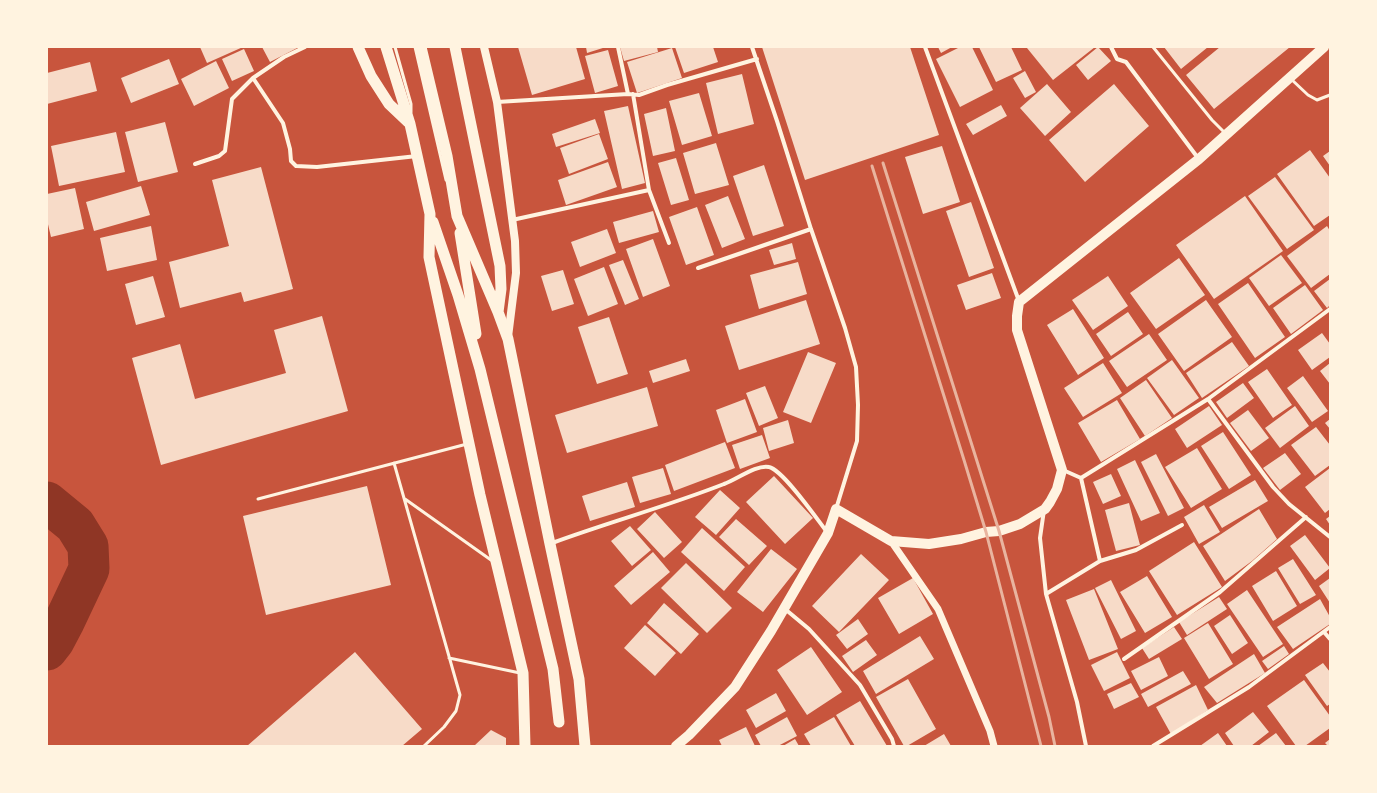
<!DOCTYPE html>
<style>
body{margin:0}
#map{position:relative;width:1377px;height:793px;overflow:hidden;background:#c8553d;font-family:Montserrat,sans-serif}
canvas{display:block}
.frame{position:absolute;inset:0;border:48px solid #fff3e0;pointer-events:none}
</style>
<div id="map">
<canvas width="1377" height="793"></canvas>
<div class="frame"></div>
</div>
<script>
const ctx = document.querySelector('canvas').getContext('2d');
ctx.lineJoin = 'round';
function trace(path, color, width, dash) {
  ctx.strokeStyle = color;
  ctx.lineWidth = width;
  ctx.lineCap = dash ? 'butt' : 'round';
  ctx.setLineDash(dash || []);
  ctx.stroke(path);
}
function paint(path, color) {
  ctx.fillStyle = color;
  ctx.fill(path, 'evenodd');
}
trace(new Path2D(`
 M47,502L75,525L88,546L89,569L64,622L54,641L47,650`), '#8f3625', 41);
paint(new Path2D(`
 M200,47H243L207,63Z
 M262,47H299L270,62Z
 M518,47H576L585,79L532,95Z
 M586,47H606L587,53Z
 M620,47H657L658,52L624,61Z
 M675,47H713L718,62L684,73Z
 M762,47H910L939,135L805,180Z
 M938,47H952L941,53Z
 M960,47H972L993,90L960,107L936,59Z
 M979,47H1011L1022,70L996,82Z
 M1029,47H1095L1053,80L1027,48Z
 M1098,47L1111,61L1088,80L1076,65Z
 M1164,47H1208L1181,69Z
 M1220,47H1290L1214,109L1186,75Z
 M672,48L682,78L637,93L627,62Z
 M244,49L254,71L232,81L222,59Z
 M608,50L618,86L595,93L585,56Z
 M169,59L179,84L131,103L121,78Z
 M216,61L229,88L194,106L181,79Z
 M90,62L97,91L47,104V73Z
 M1025,71L1036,92L1025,98L1013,78Z
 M742,74L754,124L718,134L706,83Z
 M1047,84L1071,112L1045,136L1020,108Z
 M1114,84L1149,126L1085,182L1049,140Z
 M699,93L712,136L682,145L669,101Z
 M1001,105L1007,116L973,135L966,124Z
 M628,106L645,183L622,189L604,111Z
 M666,108L675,151L653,156L644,114Z
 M595,119L600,133L556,147L552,134Z
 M165,122L178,172L138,182L125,132Z
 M116,132L125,172L59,186L51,146Z
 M599,134L608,159L569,174L560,148Z
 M716,143L729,185L695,194L683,153Z
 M942,146L960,202L923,214L905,157Z
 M1310,150L1330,178V215L1314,226L1277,174Z
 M1330,151V166L1323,156Z
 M676,158L689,200L671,205L658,163Z
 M608,162L617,187L566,205L558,180Z
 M764,165L784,226L753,236L733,176Z
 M261,167L293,289L244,302L241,292L180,308L169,262L229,246L212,180Z
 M1275,177L1314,230L1287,249L1248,196Z
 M141,186L150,215L94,231L86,202Z
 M75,188L84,229L51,237L47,220V194Z
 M728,196L745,239L722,248L705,205Z
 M1245,196L1283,251L1214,299L1176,245Z
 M971,202L994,268L969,277L946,211Z
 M697,207L714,255L686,265L669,217Z
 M653,211L659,232L619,243L613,222Z
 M151,226L157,260L107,271L100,238Z
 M1327,226L1330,231V274L1311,288L1287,256Z
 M607,229L616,253L580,267L571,242Z
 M653,239L670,286L643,297L626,249Z
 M792,243L796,259L774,265L769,250Z
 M1281,255L1302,283L1269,306L1249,278Z
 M1179,258L1205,295L1156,329L1130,293Z
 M623,260L639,299L625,305L609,265Z
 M798,262L807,294L759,309L750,275Z
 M604,267L618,304L588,316L574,279Z
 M563,270L574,304L552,311L541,276Z
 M992,273L1001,298L966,310L957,285Z
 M153,276L165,317L136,325L125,284Z
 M1108,276L1128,306L1093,330L1072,300Z
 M1330,279V305L1327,308L1314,291Z
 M1248,283L1285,337L1255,358L1218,304Z
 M1305,285L1323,310L1291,334L1273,308Z
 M806,300L820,344L739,370L725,326Z
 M1206,300L1232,337L1184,371L1158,334Z
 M1073,309L1104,358L1078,375L1047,325Z
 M1128,312L1143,334L1111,356L1096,334Z
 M322,316L348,411L161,465L132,358L180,344L195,399L286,373L274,330Z
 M609,317L628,374L597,384L578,327Z
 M1322,333L1330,344V357L1312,370L1298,350Z
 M1149,334L1167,360L1127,387L1109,361Z
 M1232,342L1249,366L1202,398L1186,373Z
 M808,352L836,363L811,423L783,412Z
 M686,359L690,371L653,383L649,371Z
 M1172,360L1199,398L1174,415L1147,378Z
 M1103,363L1122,393L1083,417L1064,388Z
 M1330,363V384L1320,371Z
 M1267,369L1292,405L1273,418L1248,382Z
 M1303,376L1328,411L1312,422L1287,388Z
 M1146,380L1172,418L1145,436L1120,398Z
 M1243,383L1254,398L1227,418L1216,402Z
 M765,386L778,418L759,426L746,393Z
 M647,387L658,426L567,453L555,415Z
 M745,399L757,432L727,443L716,410Z
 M1117,400L1140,439L1101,462L1078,423Z
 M1209,406L1222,425L1187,448L1175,429Z
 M1295,406L1309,426L1280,448L1265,428Z
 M1248,410L1269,438L1251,451L1230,423Z
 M1330,419V429L1325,423Z
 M788,420L794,443L769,451L763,428Z
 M1316,427L1330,445V465L1315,476L1291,445Z
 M1223,432L1251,475L1229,489L1201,446Z
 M762,435L770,458L740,469L732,445Z
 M725,442L735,468L674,491L665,465Z
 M1197,448L1222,489L1191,508L1165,467Z
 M1285,453L1301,474L1280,490L1263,468Z
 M1156,454L1184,508L1168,516L1141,462Z
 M1135,460L1160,513L1141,521L1117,469Z
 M663,468L671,494L640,503L632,477Z
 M1330,468V509L1325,513L1305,487Z
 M1111,474L1121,496L1103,504L1093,482Z
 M774,476L813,518L785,544L746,502Z
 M1255,480L1268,501L1222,528L1209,507Z
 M627,482L635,507L590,521L582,496Z
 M367,486L391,585L266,615L243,516Z
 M720,490L740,508L716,535L695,517Z
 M1129,503L1140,545L1116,551L1105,510Z
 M1204,505L1220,532L1199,544L1184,517Z
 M1259,509L1277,539L1252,561L1225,581L1203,546Z
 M655,512L682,542L664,558L637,529Z
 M1330,516V525L1326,519Z
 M736,519L767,546L749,565L719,537Z
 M630,526L651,550L632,566L611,541Z
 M702,528L745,567L724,591L681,552Z
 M1305,535L1330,568L1315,580L1290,546Z
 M1194,542L1222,587L1177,615L1149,571Z
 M771,549L797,569L763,612L737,592Z
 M653,552L670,572L631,605L614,586Z
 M861,554L889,580L839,632L812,606Z
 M1293,559L1316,595L1300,604L1278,568Z
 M686,563L732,608L707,633L661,588Z
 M1276,571L1297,606L1273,621L1252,586Z
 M1147,576L1172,617L1145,633L1120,592Z
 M913,578L933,614L899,634L878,598Z
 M1330,578V603L1319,586Z
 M1111,580L1136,631L1121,639L1095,588Z
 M1094,589L1118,649L1089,660L1066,600Z
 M1247,590L1283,644L1263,657L1227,604Z
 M1219,597L1227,609L1187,635L1179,622Z
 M1320,599L1330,617V624L1293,649L1277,627Z
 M664,603L699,634L681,654L647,623Z
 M1230,615L1248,643L1232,654L1214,626Z
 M858,619L868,634L847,649L836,635Z
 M1208,623L1233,664L1209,679L1184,638Z
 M645,625L676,653L655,676L624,648Z
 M1174,627L1182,639L1149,659L1142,648Z
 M920,636L934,659L876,694L863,671Z
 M866,640L877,655L853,672L842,656Z
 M1284,646L1289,654L1268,669L1262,661Z
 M811,647L842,692L807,715L777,670Z
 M355,652L422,729L402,746H247Z
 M1117,652L1130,678L1104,691L1091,665Z
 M1254,654L1265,673L1217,703L1204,687Z
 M1159,657L1168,676L1141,690L1131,671Z
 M1323,663L1330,672V704L1327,706L1305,675Z
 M1183,671L1191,684L1148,707L1141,694Z
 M908,679L936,729L907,746H904L876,697Z
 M1304,680L1330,716V728L1305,746H1296L1267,706Z
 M1131,683L1139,697L1114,709L1107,694Z
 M1196,685L1208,710L1171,734L1156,707Z
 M776,693L786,711L756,728L746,710Z
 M860,701L887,746H855L836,715Z
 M1253,712L1269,732L1251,746H1234L1225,733Z
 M787,717L797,736L778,746H761L755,735Z
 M834,717L851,746H811L804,734Z
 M746,727L755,746H722L719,740Z
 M491,730L506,738V746H474Z
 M1218,733L1227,746H1200Z
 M1276,733L1286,746H1258Z
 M944,734L951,746H924Z
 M795,739L799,746H783Z
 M1330,739V746H1328L1325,743Z`), '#f7dbc8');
trace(new Path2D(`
 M395,47L411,104V112
 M415,47L446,180
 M1153,47L1212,120L1225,133
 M1291,79L1308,95L1317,100L1330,95
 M394,463L460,695L456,711L444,727L424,746
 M258,499L467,444
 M405,499L491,560
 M449,658L520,673`), '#fff3e0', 3);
trace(new Path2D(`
 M618,47L628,94
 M752,47L777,121L811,229L845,328L856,367L858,405L857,441L836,509
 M925,47L1019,301
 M1111,47L1117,59L1126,62L1198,158
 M253,78L283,123L290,149L291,161L296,166L317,167L417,156
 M497,102L628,94L639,95L667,85L757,59
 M195,164L219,156L225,151L232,99L253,78L284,57L305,47
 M649,190L669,243
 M512,220L649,190L633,94
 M698,268L811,229
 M1208,399L1273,487L1289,504L1330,537
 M1081,478L1208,399L1330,309
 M1044,510L1040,538L1046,594L1077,702L1086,746
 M552,543C609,522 668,506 724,484C736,480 757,464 769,467C783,470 817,519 827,532
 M1100,561L1136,550L1182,525
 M1046,594L1100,561L1081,478L1063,470
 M785,609L809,629L860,685L892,739L894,746
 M1324,632L1330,639
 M1124,659L1220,592L1306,517
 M1153,746L1249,687L1330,627`), '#fff3e0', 4);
trace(new Path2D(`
 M891,541L938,609L990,731L994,746`), '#fff3e0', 7);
trace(new Path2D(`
 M484,47L497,102L515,241L516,273L508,337`), '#fff3e0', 8);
trace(new Path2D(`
 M676,746L689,735L735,687L771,631L828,533L836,509L891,541L929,544L961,539L986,532L999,531L1020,524L1045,509L1050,502L1057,489L1062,470L1017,330V316L1019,302L1199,159L1324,47`), '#fff3e0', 10);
trace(new Path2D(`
 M358,47L371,76L389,104L408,122
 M386,47L410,124L430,214L429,257L480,495L523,673L525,746
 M421,47L447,156L457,216L498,312L508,339L550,544L579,679L585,746
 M455,47L500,266L501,289L498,312
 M433,222L458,295L480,369L553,669L559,722
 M460,233L476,334`), '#fff3e0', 11);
trace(new Path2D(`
 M883,163L999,531L1049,717L1055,746
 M872,166L964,460L986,532L1041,746`), '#e9b49f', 3);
</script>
